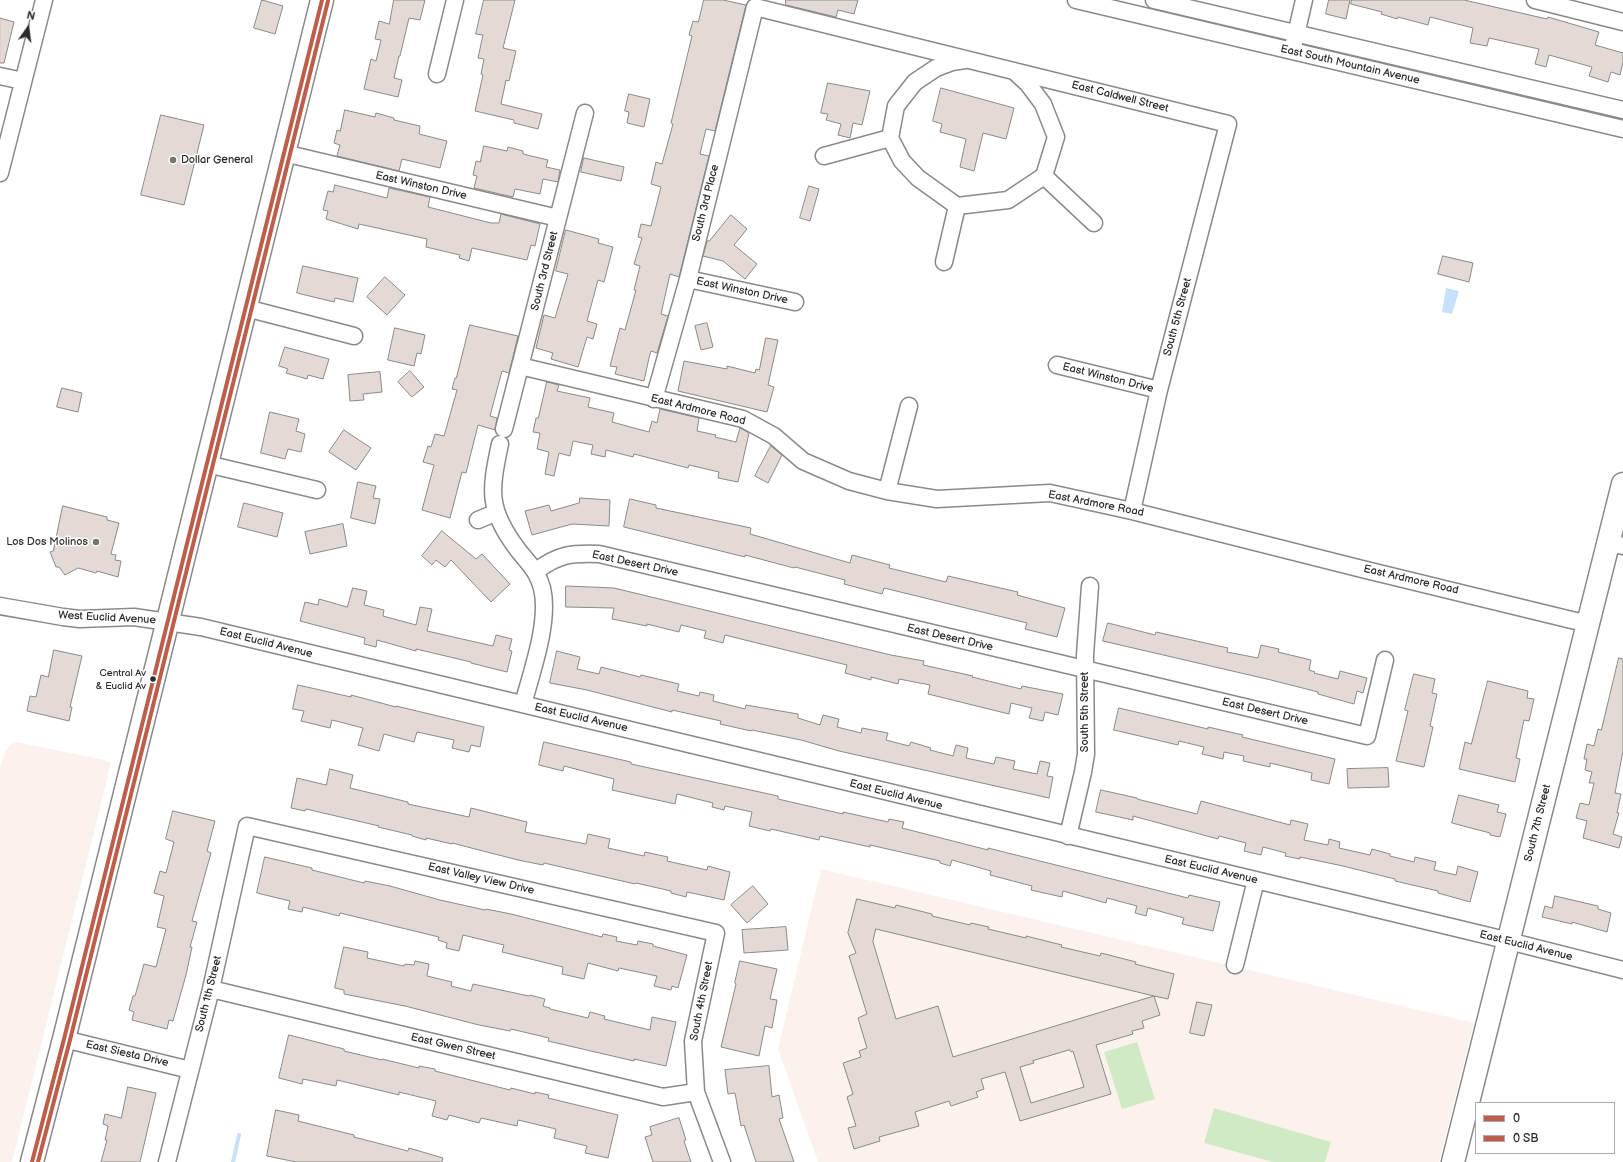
<!DOCTYPE html>
<style>
body{margin:0}
#map{position:relative;width:1623px;height:1162px;overflow:hidden;background:#fff;font-family:"Balsamiq Sans",sans-serif}
canvas{display:block}
.legend{position:absolute;left:1475px;top:1102px;width:140px;height:52px;box-sizing:border-box;background:#fff;border:1px solid #aaa;margin:0;padding:5px 7px;list-style:none;font-size:12px;color:#2b2b2b}
.legend li{display:flex;align-items:center;gap:8px;height:20px}
.legend b{width:20px;border:1px solid #aaa}
.north{position:absolute;left:8px;top:8px;width:40px;height:40px;-webkit-text-stroke:3px #fff;paint-order:stroke;rotate:14deg;font-size:11px;font-weight:700;line-height:16px;text-align:center;color:#2b2b2b}
.north::after{content:'';display:block;margin:auto;width:14px;height:18px;background:#2b2b2b;clip-path:polygon(50% 0,100% 100%,50% 72%,0 100%)}
</style>
<div id="map">
<canvas width="1623" height="1162"></canvas>
<ul class="legend">
<li><b style="height:5px;background:#be5d49"></b>0</li>
<li><b style="height:5px;background:#be5d49"></b>0 SB</li>
</ul>
<div class="north">N</div>
</div>
<script>
const ctx = document.querySelector('canvas').getContext('2d');
ctx.lineJoin = 'round';
function paint(path, color) {
  ctx.fillStyle = color;
  ctx.fill(path, 'evenodd');
}
function trace(path, color, width, dash) {
  ctx.strokeStyle = color;
  ctx.lineWidth = width;
  ctx.lineCap = dash ? 'butt' : 'round';
  ctx.setLineDash(dash || []);
  ctx.stroke(path);
}
function label(font, color, halo, rows, align = 'center') {
  ctx.font = font + ' "Balsamiq Sans",sans-serif';
  ctx.lineWidth = 3;
  ctx.setLineDash([]);
  ctx.textBaseline = 'middle';
  ctx.strokeStyle = halo;
  ctx.fillStyle = color;
  for (const [text, x, y, turn = 0] of rows) {
    ctx.save();
    ctx.translate(x, y);
    ctx.rotate((+turn || 0) * Math.PI / 180);
    ctx.textAlign = isNaN(turn) ? turn : align;
    if (halo) ctx.strokeText(text, 0, 0);
    ctx.fillText(text, 0, 0);
    ctx.restore();
  }
}
paint(new Path2D(`
 M17,742L104,760L111,763L12,1162H0V768L4,753L10,745Z
 M821,869L1474,1023L1439,1162H818L778,1049Z`), '#fbf2ee');
paint(new Path2D(`
 M1137,1042L1155,1099L1122,1109L1104,1052Z
 M1214,1108L1331,1142L1325,1162H1273L1204,1143Z`), '#d1eac6');
paint(new Path2D(`
 M1446,288L1459,291L1452,314L1442,312Z`), '#c8e1fb');
trace(new Path2D(`
 M233,1162L239,1135`), '#c8e1fb', 4);
const building = new Path2D(`
 M262,0L283,6L275,34L254,28Z
 M394,0H425L420,20L409,18L400,56H399L394,78L402,80L398,97L364,89L371,59L376,61L381,40L375,39L379,21L389,24Z
 M484,0H515L503,48L516,51L509,81L506,80L501,104L542,114L538,129L514,123V120L475,111L483,75L481,74L484,59L478,58L483,35L476,34Z
 M704,0H723L746,5L715,131L706,129L700,154L709,156L679,277L670,274L661,314L668,316L657,353L651,351L649,358L644,381L615,374L617,367L610,366L620,328L625,330L636,290H634L640,266L634,264L642,238L638,237L641,224L651,226L661,187L651,184L656,162L662,164L673,124L671,123L692,36L689,35L693,21L698,22Z
 M786,0H858L854,14L838,10L836,17L786,5Z
 M1329,0H1350L1346,19L1326,14Z
 M1352,0H1464L1547,19L1548,17L1599,32L1595,45L1623,53V62L1620,75L1611,72L1608,82L1589,76L1592,67L1549,55L1546,67L1535,64L1539,49L1489,38L1487,46L1470,43L1473,28L1430,17L1428,25L1398,17L1397,19L1381,14L1382,12L1351,4Z
 M0,18L14,22L4,63H0Z
 M828,83L870,91L862,125L853,123L850,138L838,135L841,124L826,120L828,114L821,113Z
 M941,88L1014,108L1006,139L983,133L974,171L960,167L966,139L940,132L942,124L933,121Z
 M629,94L650,99L644,127L627,123L629,112L625,111Z
 M345,110L375,117L376,113L394,118V120L420,126L419,134L447,141L440,168L402,159L399,171L337,156L340,145L334,143L337,130L340,131Z
 M161,115L204,125L184,205L141,195Z
 M484,146L507,151L508,147L523,151V154L548,160L546,167L560,170L558,182L543,179L540,194L515,189L513,197L474,188L477,176L473,175L476,161L480,162Z
 M584,158L624,167L621,181L581,172Z
 M335,185L387,198L389,188L430,197L428,207L491,223H499L501,214L540,224L535,246L531,245L527,260L472,248L469,261L459,258L460,255L426,247L427,239L359,224L358,229L326,219L328,211L323,210L328,191L333,192Z
 M809,186L819,189L810,221L800,218Z
 M731,215L747,229L734,245L757,264L745,279L723,261L703,256L707,241H709Z
 M566,230L599,239L598,243L613,247L604,282L598,280L587,321L597,324L593,339L587,337L578,367L551,359L553,353L536,348L544,315L555,318L568,274L556,271Z
 M1443,256L1473,263L1469,282L1438,274Z
 M303,266L358,278L353,302L335,298L334,302L297,293Z
 M385,277L405,295L387,315L367,297Z
 M707,323L713,347L701,350L695,326Z
 M470,325L518,336L509,373L502,371L490,416L497,418L495,430L478,425L466,473L462,472L450,518L422,510L434,465L423,462L428,446L431,447L435,434L444,436L457,390L452,389L455,378H456Z
 M395,328L425,335L421,354L417,353L414,366L388,360Z
 M766,338L778,340L768,385L774,387L767,412L678,391L684,361L727,369V366L755,373L756,369L759,370Z
 M285,347L329,359L323,379L308,375L307,379L286,373L288,369L279,366Z
 M410,371L424,387L412,397L398,382Z
 M380,372L382,392L363,394L364,400L350,401L348,375Z
 M547,382L559,385L557,391L590,398L588,407L614,413L612,422L649,432L652,421L657,423L660,409L699,418L697,431L716,435L715,437L736,442L740,428L749,433L738,482L718,478L719,472L689,465L688,468L634,454L633,457L606,450L605,457L591,454L593,445L573,441L570,456L559,453L554,476L545,474L549,452L537,449L540,433L533,432L536,418H538Z
 M62,388L82,393L78,412L57,407Z
 M270,412L299,419L296,431L305,434L301,452L288,449L285,459L261,453Z
 M344,430L371,448L356,470L329,452Z
 M771,446L782,455L768,483L755,476Z
 M358,482L376,486L373,498L380,499L375,524L351,518Z
 M580,498L610,500L609,526L572,524L532,535L525,511L549,505L551,511L579,503Z
 M630,499L656,505V508L751,528L750,534L850,563L852,555L890,565L889,568L946,582L948,576L1018,592L1017,595L1065,608L1057,637L1025,629L1027,623L884,588L882,594L844,584L845,580L795,567L794,568L745,555V557L624,527Z
 M244,503L283,513L277,537L238,527Z
 M63,506L107,517V520L119,523L111,554L116,555L115,560L121,561L118,577L97,571L96,573L78,568L65,575L59,567H56L50,552L53,551Z
 M343,524L347,546L310,554L305,532Z
 M442,531L476,559L482,554L510,584L491,602L451,560L445,567L436,560L432,565L422,556Z
 M566,586L614,588L891,655L924,661L923,665L973,676L972,677L1021,689L1022,686L1063,694L1058,715L1045,712L1043,721L1029,718L1032,708L1011,703L1009,714L928,694L930,685L899,679L898,684L871,677V680L845,673L847,665L753,642L725,635L723,643L704,638L706,631L681,625L679,632L647,624V626L612,619L614,608L566,607Z
 M353,588L367,591L364,605L384,610L383,616L416,625L420,607L432,609L427,631L493,646L496,635L512,639L509,650L512,651L507,672L471,663V662L416,649V651L377,640L376,647L364,644L365,638L300,621L305,602L318,605L319,599L347,607Z
 M1108,623L1155,635L1156,632L1228,648L1227,652L1258,658L1261,645L1279,649L1278,652L1311,660L1309,670L1315,672L1314,673L1338,679L1340,671L1367,678L1363,693L1357,691L1354,704L1318,694V692L1271,680L1103,641Z
 M54,650L82,656L70,707H72L69,721L27,711L30,696L36,697L41,675L48,677Z
 M557,651L580,657L577,669L599,674L601,667L640,677L641,675L679,684L677,691L699,696L700,692L714,695L713,701L745,709L746,705L798,714V718L820,725L823,715L839,719L837,727L861,733L862,728L888,733L886,740L909,746L911,742L931,748L930,750L953,756L956,745L968,748L966,758L994,764L996,757L1015,761L1013,769L1037,774L1040,761L1050,763L1047,776L1053,777L1049,798L839,751L801,740L752,730L751,731L720,724L721,721L672,710V712L587,690L550,683Z
 M1619,658L1623,659V751L1615,793L1621,794L1617,813H1619L1613,834L1622,837L1619,848L1583,838L1587,821L1576,818L1580,803L1589,805L1594,783H1589L1592,772L1585,770L1587,759H1584L1587,744L1594,746L1598,729L1601,730Z
 M1414,674L1435,679L1432,693L1437,694L1430,726L1433,727L1424,767L1396,761L1408,711L1405,710Z
 M1488,681L1528,691L1527,698L1534,699L1529,721L1524,720L1516,758L1520,759L1515,782L1459,769L1465,742L1471,744Z
 M298,685L351,697V695L396,707V706L484,727L480,747L471,745L469,752L452,748L454,740L417,732L414,742L384,734L379,751L358,745L363,728L332,720L330,728L301,721L304,711L293,709Z
 M1119,708L1208,729V727L1243,735L1242,737L1335,759L1329,784L1311,780L1312,773L1270,763V767L1243,761L1244,756L1224,752L1223,759L1202,754L1204,747L1179,741L1178,745L1114,730Z
 M544,742L631,762V764L778,796V799L843,814V812L888,822L889,819L904,822L902,828L988,850V848L1188,898L1189,895L1220,902L1213,931L1182,924L1184,918L1148,908L1146,916L1135,913L1137,906L1107,898L1106,903L1063,891L1062,897L1031,890L1032,886L990,875L991,871L952,860L950,866L940,863V861L870,845V847L820,836L819,840L771,829L770,831L749,826L752,812L725,806L724,810L712,807L713,803L677,794L675,804L612,790L614,779L564,766L563,771L539,765Z
 M1388,768L1389,787L1348,788L1347,769Z
 M330,769L353,775L350,788L408,802V804L469,817L471,808L527,822L525,832L586,844L588,834L610,839L608,848L644,856L645,852L668,857L667,861L707,870L708,866L730,872L724,900L687,892L686,897L671,893V891L636,883L635,884L544,863L543,865L518,860L452,843V844L426,838V840L412,836V835L378,827L379,826L306,809L305,811L291,808L297,778L326,785Z
 M1101,790L1137,798V799L1197,814L1201,801L1290,825L1291,820L1308,824L1304,840L1328,845L1329,839L1340,842L1339,848L1370,855L1372,849L1390,854V856L1414,862L1415,857L1436,862L1434,870L1456,875L1458,866L1478,872L1470,902L1438,893V891L1395,881V879L1343,866L1300,857V859L1285,856L1286,853L1263,847L1261,855L1244,851L1246,843L1219,836L1218,839L1133,816V820L1096,812Z
 M1459,795L1499,805L1497,812L1506,814L1500,837L1490,835V833L1452,823Z
 M173,811L215,821L207,851L211,853L192,921L197,922L190,947H192L186,975L173,1021L169,1020L167,1029L132,1020L134,1012L129,1010L133,996H135L144,964L156,967L166,929L157,927L164,896L154,893L160,871L166,873L174,842L166,839Z
 M265,857L312,868V870L364,883L365,881L390,886L440,900L485,910L486,909L511,914L602,937L603,934L617,937L616,941L637,945L638,941L653,944V946L687,955L678,988L672,986L671,990L654,986L657,976L619,968L618,971L588,963L584,979L562,974L563,967L502,952L504,945L463,935L459,951L446,948L447,943L438,940L439,937L340,913L339,916L303,907L302,912L288,909L290,901L257,893Z
 M753,886L768,904L747,923L731,905Z
 M1555,896L1598,906V909L1611,913L1607,932L1572,922V924L1542,917L1545,906L1552,908Z
 M857,899L895,908L896,905L932,914V916L970,925L971,923L989,927L988,929L1026,938V936L1062,945L1061,947L1100,956L1101,953L1136,962L1135,964L1174,974L1168,999L1154,996L1160,1015L1142,1021L1144,1028L1132,1031L1133,1034L1096,1045L1111,1094L1020,1121L1005,1072L981,1079L984,1089L976,1092L978,1097L951,1106L949,1101L915,1112L919,1126L879,1137L880,1141L854,1149L848,1128L856,1126L847,1097L853,1094L843,1063L861,1057L859,1051L867,1048L858,1018L867,1014L849,956L856,953L848,933ZM876,929L1154,996L953,1057L938,1006L896,1019L873,942ZM1070,1050L1071,1052L1073,1051L1084,1087L1031,1103L1020,1067L1034,1063L1033,1061Z
 M786,927L788,950L744,953L742,930Z
 M344,947L368,952L367,958L404,966L405,964L414,965L415,961L429,964L427,976L452,982L451,986L471,991L473,984L529,996L530,995L545,999L543,1006L550,1008V1009L588,1018L590,1012L605,1016L604,1019L650,1030L652,1017L676,1022L666,1066L634,1059V1061L548,1041L549,1038L511,1029L510,1031L479,1025L405,1006L344,994V990L335,988Z
 M740,961L777,969L770,999L777,1000L772,1028L765,1026L759,1056L721,1047L736,984L735,983Z
 M1197,1002L1212,1005L1204,1036L1190,1033Z
 M289,1035L344,1049V1051L382,1060V1059L419,1068V1066L435,1069V1071L510,1090L511,1088L535,1094V1092L549,1095L548,1098L618,1115L608,1158L585,1153L587,1146L554,1138L556,1129L518,1120L517,1126L481,1118L479,1123L449,1115L447,1120L432,1116L436,1101L399,1092V1095L337,1080L336,1086L303,1079L302,1084L279,1078Z
 M769,1066L772,1097L779,1095L783,1118L779,1119L794,1162H756L744,1125L741,1126L735,1093L728,1094L725,1070Z
 M128,1087L156,1093L140,1162H101L107,1140H105L108,1126L103,1124L105,1114L121,1118Z
 M276,1110L299,1115L298,1121L354,1135V1137L408,1151L409,1148L443,1158L442,1162H296L267,1156Z
 M679,1118L686,1140L684,1141L691,1162H653L645,1137L652,1135L650,1127Z`);
paint(building, '#e4dad5');
trace(building, '#8a8a8a', 1);
const minor = new Path2D(`
 M1076,0L1623,129
 M1154,0L1623,110
 M1535,0L1623,22
 M1294,43L1304,0
 M965,60L952,62L936,68L915,82L896,106L890,138L902,161L918,178L957,206L1008,200L1044,176L1056,137L1043,104L1028,84L1014,71
 M437,74L455,0
 M0,76L23,81
 M284,153L558,218
 M824,156L890,138
 M0,173L44,0
 M1044,176L1094,223
 M944,262L957,206
 M688,279L795,302
 M246,308L354,336
 M1057,365L1159,390
 M520,366L743,419L774,436L803,461L849,481L887,491L937,499L1050,493L1132,511L1362,569L1588,624
 M654,399L688,279L755,7L1228,124L1159,390L1132,511
 M504,429L585,113
 M500,444C490,491 487,509 518,550C529,564 537,570 542,588C550,621 532,671 523,704
 M207,464L317,490
 M887,491L909,406
 M478,520L495,513
 M1608,543L1623,546
 M536,571C559,554 571,553 599,554L1367,736L1385,660
 M0,606L63,617L80,619L134,617L201,627L1489,936L1623,970
 M1068,836L1083,772L1086,754L1085,655L1090,586
 M1235,965L1256,880
 M211,989L663,1097L696,1092
 M64,1039L190,1070
 M167,1162L211,989L247,826L716,933L693,1041L696,1092L722,1162`);
const secondary = new Path2D(`
 M32,1162L64,1039L322,0
 M1453,1162L1623,484`);
trace(minor, '#8a8a8a', 19);
trace(secondary, '#8a8a8a', 25);
trace(minor, '#fff', 16);
trace(secondary, '#fff', 22);
trace(new Path2D(`
 M32,1162L64,1039L322,0`), '#be5d49', 4);
trace(new Path2D(`
 M38,1162L70,1040L328,1`), '#be5d49', 4);
for (const [x, y, r, color] of [
 [173,160,4,"#757575"],
 [96,542,4,"#757575"],
 [153,679,3.5,"#2b2b2b"]
]) {
  const dot = new Path2D();
  dot.arc(x, y, r, 0, 2 * Math.PI);
  ctx.fillStyle = color;
  ctx.fill(dot);
  trace(dot, '#fff', 1.5);
}
label('10px', '#2b2b2b', '#fff', [
 ["Central Av",146,673],
 ["& Euclid Av",146,686]
], 'right');
label('11px', '#2b2b2b', '#fff', [
 ["East South Mountain Avenue",1350,65,13],
 ["East Caldwell Street",1120,97,14],
 ["East Winston Drive",421,186,13],
 ["South 3rd Place",706,203,-76],
 ["South 3rd Street",545,271,-76],
 ["East Winston Drive",742,291,12],
 ["South 5th Street",1178,317,-75],
 ["East Winston Drive",1108,378,14],
 ["East Ardmore Road",698,410,14],
 ["East Ardmore Road",1096,504,11],
 ["East Desert Drive",635,564,12],
 ["East Ardmore Road",1411,580,13],
 ["West Euclid Avenue",107,618,3],
 ["East Desert Drive",950,638,13],
 ["East Euclid Avenue",266,643,14],
 ["South 5th Street",1085,712,-90],
 ["East Desert Drive",1265,712,13],
 ["East Euclid Avenue",581,718,13],
 ["East Euclid Avenue",896,795,14],
 ["South 7th Street",1538,823,-76],
 ["East Euclid Avenue",1211,870,13],
 ["East Valley View Drive",481,879,13],
 ["East Euclid Avenue",1526,946,14],
 ["South 1th Street",209,994,-76],
 ["South 4th Street",702,1001,-79],
 ["East Gwen Street",453,1047,13],
 ["East Siesta Drive",127,1054,13]
]);
label('11px', '#2b2b2b', '#fff', [
 ["Dollar General",181,160],
 ["Los Dos Molinos",88,542,"right"]
], 'left');
</script>
